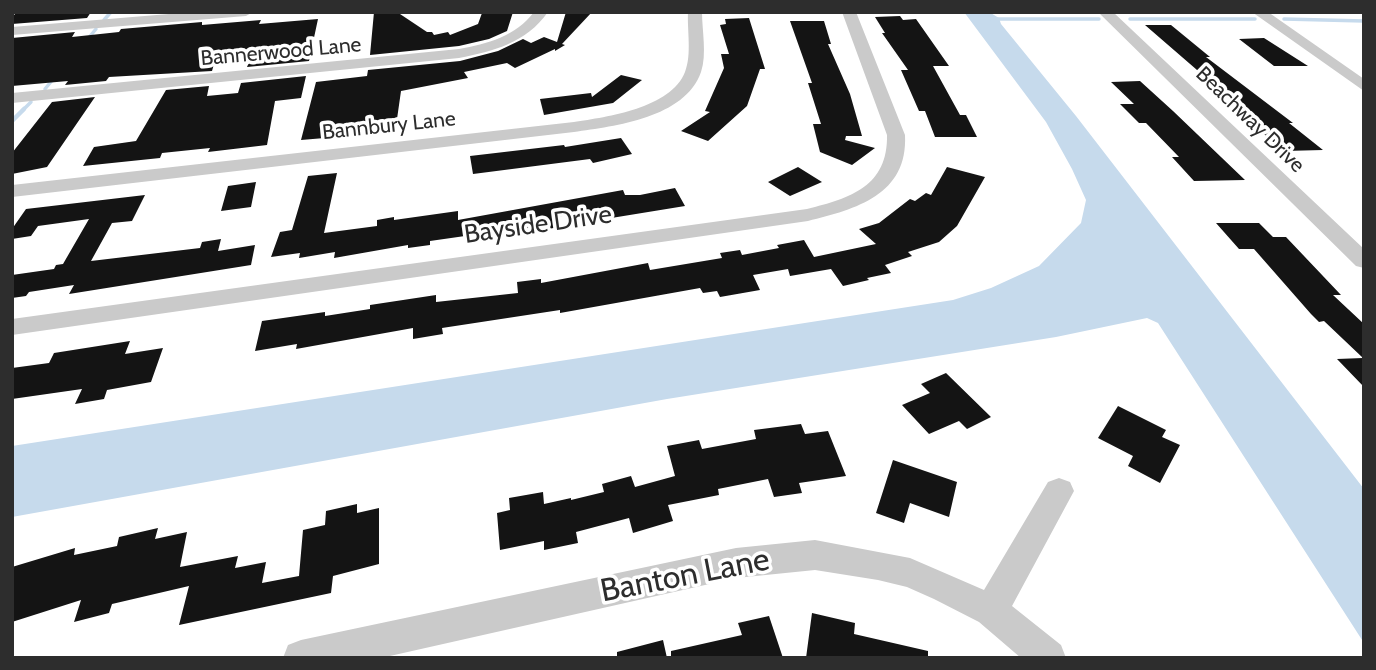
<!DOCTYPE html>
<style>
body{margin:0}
#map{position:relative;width:1376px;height:670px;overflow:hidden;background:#fff;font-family:Cabin,sans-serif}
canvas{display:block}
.frame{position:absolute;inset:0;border:14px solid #2d2d2d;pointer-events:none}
</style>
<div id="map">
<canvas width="1376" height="670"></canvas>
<div class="frame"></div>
</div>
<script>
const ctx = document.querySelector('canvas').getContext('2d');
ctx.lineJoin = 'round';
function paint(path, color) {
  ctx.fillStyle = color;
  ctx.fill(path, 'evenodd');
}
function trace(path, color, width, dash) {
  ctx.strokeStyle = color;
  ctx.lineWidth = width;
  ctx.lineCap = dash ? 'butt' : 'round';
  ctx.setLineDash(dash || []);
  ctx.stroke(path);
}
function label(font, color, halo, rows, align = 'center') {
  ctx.font = font + ' Cabin,sans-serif';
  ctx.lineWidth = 7;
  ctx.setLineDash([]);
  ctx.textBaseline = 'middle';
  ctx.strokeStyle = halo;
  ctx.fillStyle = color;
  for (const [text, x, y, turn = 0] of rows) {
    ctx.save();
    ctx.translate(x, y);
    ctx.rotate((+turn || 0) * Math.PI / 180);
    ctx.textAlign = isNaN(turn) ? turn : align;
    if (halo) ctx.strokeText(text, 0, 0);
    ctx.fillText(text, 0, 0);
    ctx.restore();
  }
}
paint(new Path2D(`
 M964,12H989L999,18L1001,24L1076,116L1364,489V643L1158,323L1147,318L1056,337L667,399L12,517V446L953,300L991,288L1039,266L1081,223L1086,200L1072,169L1046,122Z`), '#c6daec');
trace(new Path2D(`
 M992,19H1099
 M1130,19H1255
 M1284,19L1364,21
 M104,20L111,12
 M86,41L96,29
 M45,89L54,78
 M22,111L31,102`), '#c6daec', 3.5);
trace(new Path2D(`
 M12,121L24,109`), '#c6daec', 4.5);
paint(new Path2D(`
 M17,12H91L87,18L12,24V17Z
 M374,12H397L427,32H432L434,35L448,32L450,35L478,24L482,13L513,12L507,31L489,39L459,46L370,55Z
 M566,12H592L562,44L565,45L555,51V49L515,68L507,63L464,72L468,78L401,91L396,126L374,128L372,134L301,140L316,82L367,76L368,70L460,61L498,51L523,39L531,43L544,37L557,42Z
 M900,16L903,20L916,19L949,66H933L960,115H966L977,137H935L925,111H919L901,70H908L882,33H885L875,17Z
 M749,18L765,69H760L747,106L708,141L681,131L710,112L705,111L724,68L721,54H729L720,25L726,24L725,19Z
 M318,19L309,61L247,67L250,60L214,64L212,71L109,77L106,81L65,85L68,81L12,86V38L75,32L72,37L119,32L121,29L202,22V25L261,20L259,24Z
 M790,21H824L831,44H828L850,94L862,136H846L845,140L875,148L852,165L820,152L813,124H821L808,83H812Z
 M1145,25H1171L1210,57H1206L1293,123H1289L1323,150L1284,151L1241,115H1249Z
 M1264,38L1308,66H1274L1239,39Z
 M621,75L642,80L613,103L544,115L540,99L591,93L592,97Z
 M306,76L301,98L275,101L267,145L208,152L210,148L162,153L160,158L83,166L94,147L136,141L166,90L209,86L207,96L238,93L241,83Z
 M1140,81L1173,111L1245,180L1194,181L1172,157H1179L1146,123H1139L1120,104H1134L1111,82Z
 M95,97L47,167L12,174V153L52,102Z
 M621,138L632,154L593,163L590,159L473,174L470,156L564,145L565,147Z
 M798,167L822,182L790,196L768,182Z
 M947,167L985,177L957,226L939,242L908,252L912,256L885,265L891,273L867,278L869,280L843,286L831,269L790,276L788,269L753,275L760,290L720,297L717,291L703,293L700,288L560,313V310L442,328L443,334L413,339V328L296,349L297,344L255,351L262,321L325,312V316L370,309V305L436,295V302L518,293L517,282L541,279V283L648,263L650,270L722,258L720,253L740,250L742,255L779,248L777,245L804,240L814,257L876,244L859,229L879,223L910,199L915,201L926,193L931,195Z
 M337,173L324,233L377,226V220L394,217V220L458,211V220L623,190L625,195H640L675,188L685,206L599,220L596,210L557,217L560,227L541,230L540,226L472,238V235L430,241V245L408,248V245L334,258L335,252L299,258L300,253L271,257L280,232L292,230L308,176Z
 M256,182L251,207L221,211L228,186Z
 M145,195L132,221L112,223L91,261L200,248L202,242L221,239L218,251L255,245L251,265L69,294L74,285L29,292L26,296L12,298V275L54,269L56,265L63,264L89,219L38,226L31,236L12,239V229L26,209Z
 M1216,223H1259L1273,237H1286L1341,295H1333L1364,324V387L1337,359L1363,358L1324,321L1319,322L1311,314L1254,249H1239Z
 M130,341L125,354L163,348L151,382L107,390L104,399L75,404L82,389L12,399V368L49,363L54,353Z
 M946,373L991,417L967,429L959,421L929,434L902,405L930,393L921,384Z
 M1118,406L1166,430L1162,437L1180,445L1160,483L1128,466L1133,456L1098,438Z
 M801,424L805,434L828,431L846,476L799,483L802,493L774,497L768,479L718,489L719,495L668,505L673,521L633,533L629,518L576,532L578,543L544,550V541L500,550L497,513L510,510L509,498L543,492L544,504L571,498V500L604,492L602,484L631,476L635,487L675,476L667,446L699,440L702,449L756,439L754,430Z
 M893,460L957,482L949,517L910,503L904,523L876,513Z
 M357,504V513L379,508V564L333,576L331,593L179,625L189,586L112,604L109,613L74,622L81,600L12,622V567L75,548L74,555L117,546L119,537L158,528L155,539L187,532L180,567L238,556L235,568L266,562L262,583L299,576L303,530L325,525L326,511Z
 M812,613L855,623L854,634L928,651V658H806Z
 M769,616L783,658H671V651L742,635L738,623Z
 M663,640L667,658H617V652Z`), '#141414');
paint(new Path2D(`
 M193,12H253L246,16L12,35V27Z
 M534,12H548C526,43 494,51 459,58L12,103V93L459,49C487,44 516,36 534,12Z
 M688,12H702C702,31 707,54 701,72C685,118 615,126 574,132L12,197V185L574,122C607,117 671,108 685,72C692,54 687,31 688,12Z
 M842,12H856L905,135C908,195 856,209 808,221L12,335V319L807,209C851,198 888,186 887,135Z
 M1098,12H1113L1364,249V268L1356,266Z
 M1252,12H1268L1364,79V91Z
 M1059,478L1070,482L1074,491L1012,606L1061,645L1066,658H1021L979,622L934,599L907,587L878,580L815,570L736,578L381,658H283L288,645L301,640L736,548L815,540L910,558L984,590L1048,482Z`), '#cacaca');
label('21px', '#2d2d2d', '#fff', [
 ["Bannerwood Lane",281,52,-5],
 ["Beachway Drive",1250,120,44],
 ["Bannbury Lane",389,126,-6]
]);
label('26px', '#2d2d2d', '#fff', [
 ["Bayside Drive",538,225,-8]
]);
label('32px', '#2d2d2d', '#fff', [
 ["Banton Lane",685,576,-11]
]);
</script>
